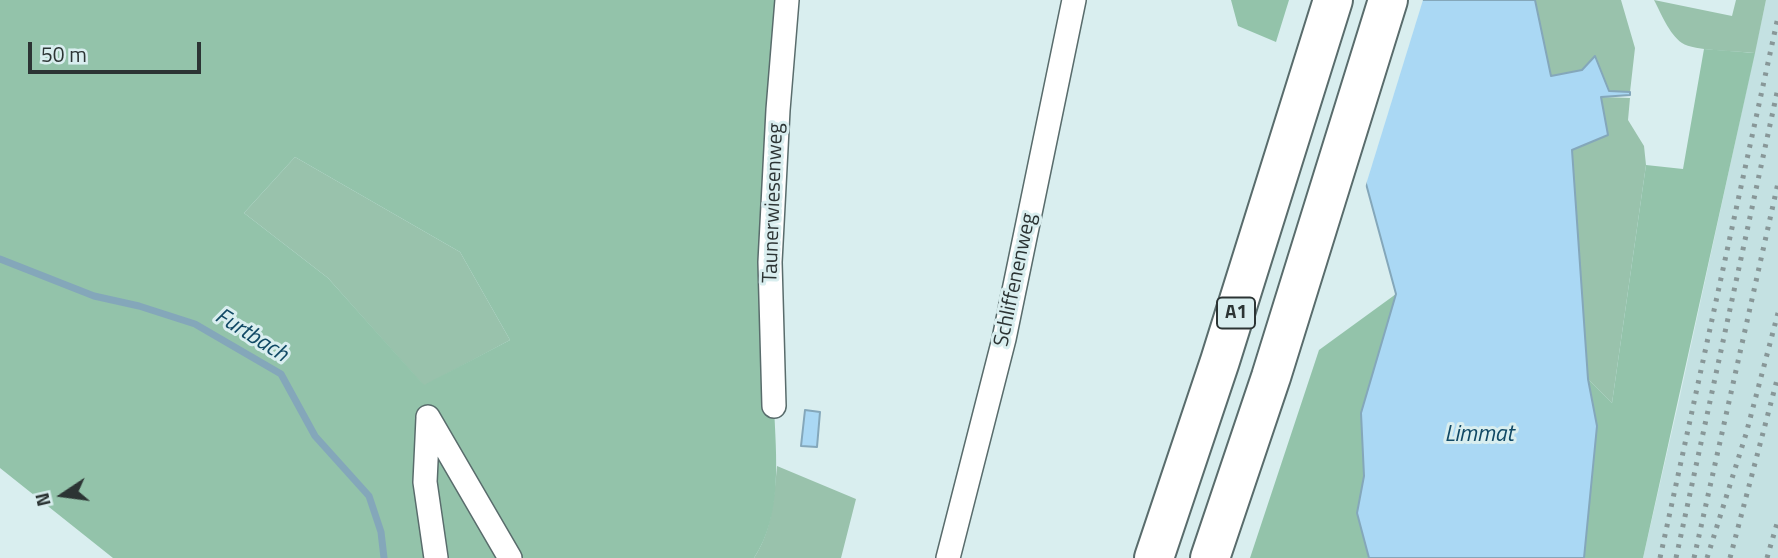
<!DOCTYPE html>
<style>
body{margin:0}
#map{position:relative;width:1778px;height:558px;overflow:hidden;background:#d9eeef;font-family:"Titillium Web",sans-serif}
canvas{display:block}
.north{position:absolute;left:28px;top:460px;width:70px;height:70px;-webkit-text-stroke:5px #d9eeef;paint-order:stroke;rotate:257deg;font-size:19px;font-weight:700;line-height:28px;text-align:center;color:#2c3434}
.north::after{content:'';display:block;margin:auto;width:24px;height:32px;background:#2c3434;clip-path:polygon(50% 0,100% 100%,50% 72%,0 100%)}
.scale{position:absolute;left:28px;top:42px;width:173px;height:32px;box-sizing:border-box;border:4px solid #2c3434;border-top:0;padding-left:9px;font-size:21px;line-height:24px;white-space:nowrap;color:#2c3434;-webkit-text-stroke:5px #d9eeef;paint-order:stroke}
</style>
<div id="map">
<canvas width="1778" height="558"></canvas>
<div class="north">N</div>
<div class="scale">50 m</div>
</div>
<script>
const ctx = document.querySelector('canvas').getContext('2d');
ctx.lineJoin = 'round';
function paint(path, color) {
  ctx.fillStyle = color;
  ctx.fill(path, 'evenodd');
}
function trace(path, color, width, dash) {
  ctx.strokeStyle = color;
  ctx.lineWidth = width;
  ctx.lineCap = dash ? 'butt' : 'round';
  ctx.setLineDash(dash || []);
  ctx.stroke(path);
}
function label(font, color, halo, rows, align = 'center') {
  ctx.font = font + ' "Titillium Web",sans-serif';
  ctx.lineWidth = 6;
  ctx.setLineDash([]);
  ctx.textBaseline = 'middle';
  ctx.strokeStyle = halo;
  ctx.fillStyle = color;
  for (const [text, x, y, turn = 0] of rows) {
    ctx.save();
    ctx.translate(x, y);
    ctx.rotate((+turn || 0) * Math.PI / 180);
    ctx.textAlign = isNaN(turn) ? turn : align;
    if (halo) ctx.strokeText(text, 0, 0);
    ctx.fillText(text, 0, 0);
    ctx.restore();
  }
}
paint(new Path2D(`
 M1766,0H1778V558H1643L1680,396Z`), '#c4e1e2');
paint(new Path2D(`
 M1535,0H1621L1635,48L1630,92L1609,91L1582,70L1551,76Z
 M1654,0L1732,16L1736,0H1766L1755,53C1738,51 1694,51 1682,43C1669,34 1661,13 1654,0Z
 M1601,97L1630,98L1628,120L1644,146L1646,165L1612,403L1588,379L1572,149L1608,135Z
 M295,157L460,252L510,340L424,386L328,278L244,213Z
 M777,466L856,499L841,558H754C772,531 774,498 777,466Z`), '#99c2ac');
paint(new Path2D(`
 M0,0H787L774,406C776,456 783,515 754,558H113L0,468ZM295,157L460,252L510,340L424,385L328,278L244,213Z
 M1231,0H1289L1276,42L1238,26Z
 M1704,49L1755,53L1643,558H1584L1597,427L1588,379L1612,403L1646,165L1683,169Z
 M1396,294L1361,413L1364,476L1357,513L1369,558H1250L1319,350Z`), '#93c3aa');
const water = new Path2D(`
 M1322,0H1535L1551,76L1582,70L1595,56L1609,91L1630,92V95L1601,97L1608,135L1572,150L1588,379L1597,426L1584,558H1369L1357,513L1364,476L1361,413L1396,294L1365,180Z
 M805,410L820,412L817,447L801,446Z`);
paint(water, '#aad8f4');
trace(water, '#84a7ba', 2);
paint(new Path2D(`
 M1319,0H1423L1364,191Z`), '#d9eeef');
trace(new Path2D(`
 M0,259L94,296L139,306L195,324L281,374L315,436L369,496L381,532L384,558`), '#84a7ba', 7);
const minor = new Path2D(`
 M774,406L770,262L778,110L787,0
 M428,417L510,558
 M428,418L425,482L436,558
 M948,558L1004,339L1074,0`);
const motorway = new Path2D(`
 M1154,558L1220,361L1333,0
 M1210,558L1271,377L1388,0`);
trace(minor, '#596c6c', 26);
trace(motorway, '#596c6c', 42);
trace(minor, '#fff', 23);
trace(motorway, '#fff', 38);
trace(new Path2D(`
 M1660,558L1778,17
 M1676,558L1778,88
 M1694,558L1778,183
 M1707,558L1746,434L1778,313
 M1730,558L1778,376
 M1767,558L1778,520`), '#889798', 5, [3.5, 7]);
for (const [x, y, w] of [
 [1236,313,38]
]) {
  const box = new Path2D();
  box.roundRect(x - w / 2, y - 15.5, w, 31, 5);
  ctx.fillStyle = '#d9eeef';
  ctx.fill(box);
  trace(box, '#2c3434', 2);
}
label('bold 19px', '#2c3434', null, [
 ["A1",1236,313]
]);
label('21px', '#2c3434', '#d9eeef', [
 ["Taunerwiesenweg",774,203,-88],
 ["Schliffenenweg",1016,280,-78]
]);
label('italic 23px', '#114965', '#d9eeef', [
 ["Furtbach",251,336,32],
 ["Limmat",1479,435]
]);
</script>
